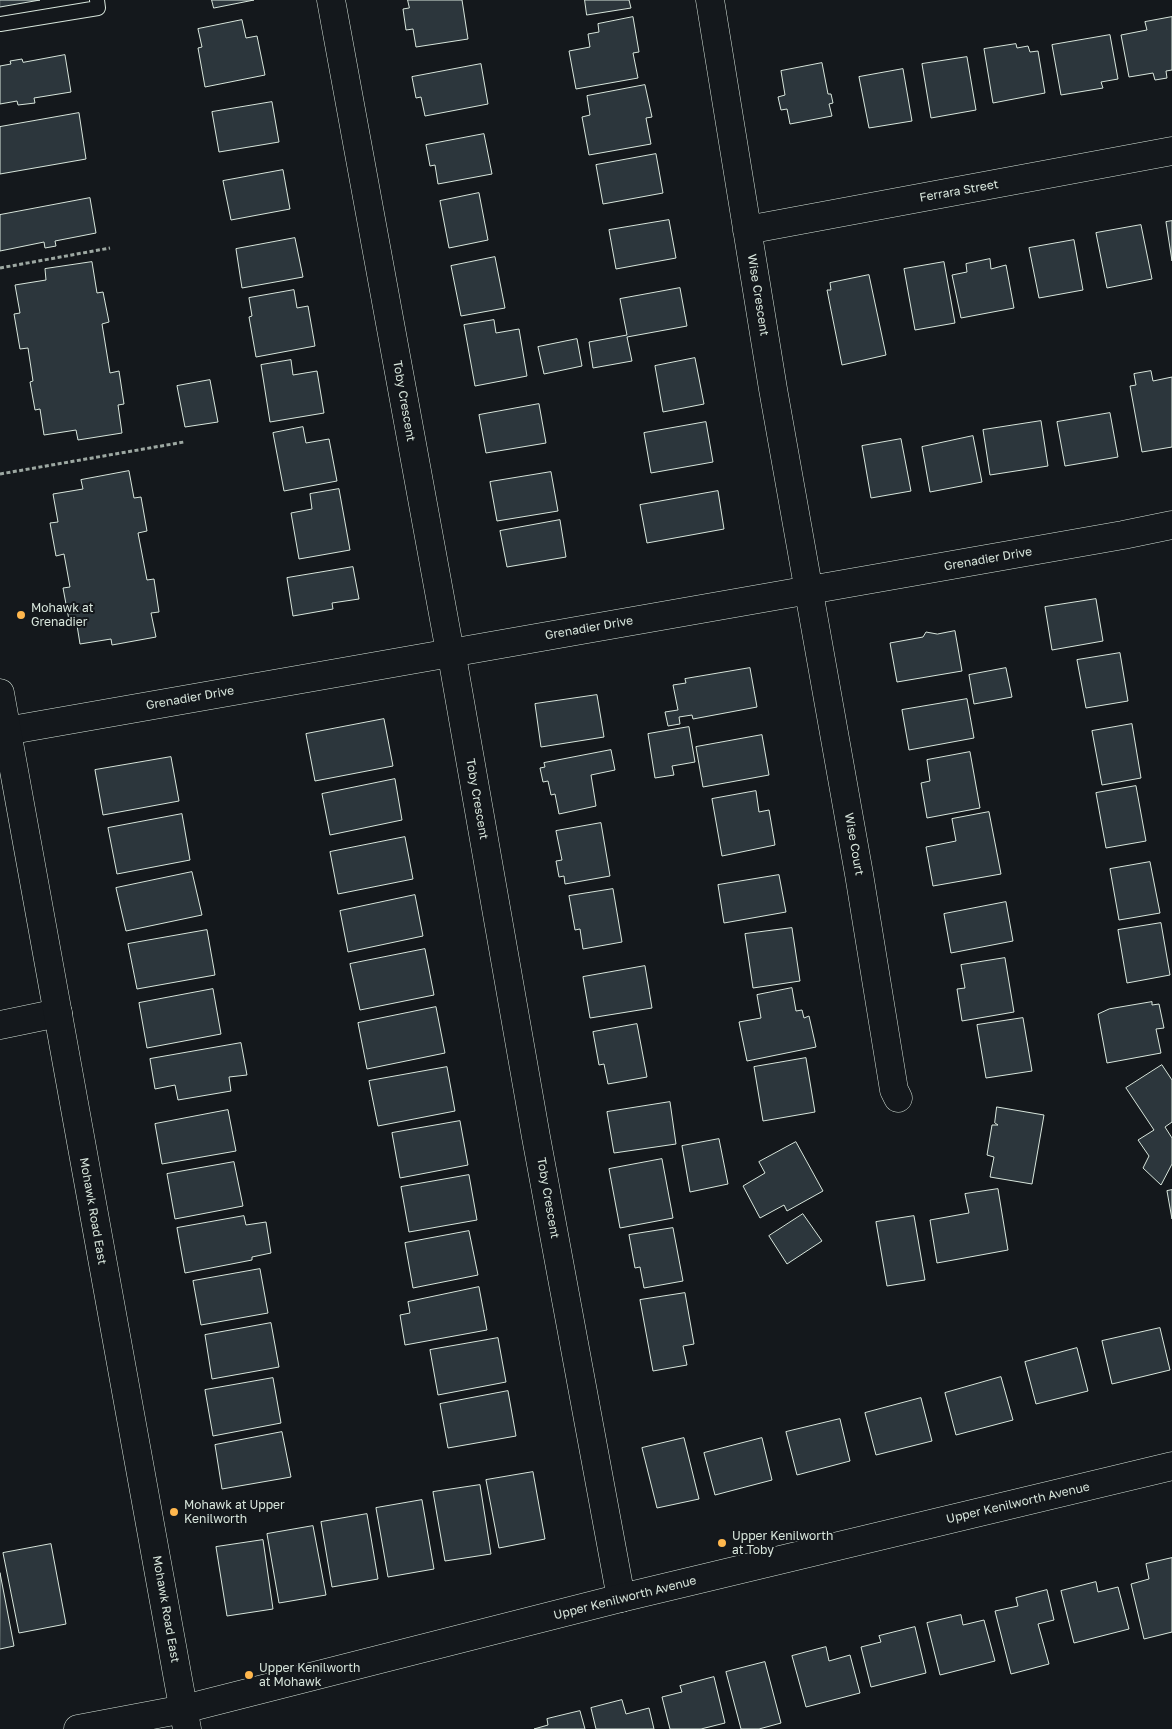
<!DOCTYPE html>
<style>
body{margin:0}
canvas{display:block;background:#14181c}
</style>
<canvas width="1172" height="1729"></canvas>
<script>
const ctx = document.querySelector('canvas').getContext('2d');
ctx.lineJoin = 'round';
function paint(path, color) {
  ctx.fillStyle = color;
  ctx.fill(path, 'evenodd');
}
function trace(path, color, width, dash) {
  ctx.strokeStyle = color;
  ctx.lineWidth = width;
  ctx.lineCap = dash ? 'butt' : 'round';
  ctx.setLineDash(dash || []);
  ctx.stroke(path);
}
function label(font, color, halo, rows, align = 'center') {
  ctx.font = font + ' "Golos Text",sans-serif';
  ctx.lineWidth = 4;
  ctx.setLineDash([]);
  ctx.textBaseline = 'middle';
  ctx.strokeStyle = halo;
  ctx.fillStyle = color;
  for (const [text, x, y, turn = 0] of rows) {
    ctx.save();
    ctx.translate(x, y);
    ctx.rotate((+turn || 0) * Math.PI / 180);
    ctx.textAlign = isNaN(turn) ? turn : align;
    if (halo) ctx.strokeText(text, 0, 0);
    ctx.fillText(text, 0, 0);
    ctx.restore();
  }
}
const building = new Path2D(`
 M0,0H40L0,7Z
 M212,0H254L214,8Z
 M408,0H462L468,39L416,47L413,29L406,30L403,9L409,8Z
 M585,0H629L631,8L587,15Z
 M633,17L639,52L633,53L638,78L576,89L569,51L590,47L588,34L599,32L598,24Z
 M1172,17V70L1166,71L1167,78L1155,80L1153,73L1129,77L1121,35L1147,30L1145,22Z
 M242,20L246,38L257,36L265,75L205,87L198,48L202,47L198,29Z
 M1110,35L1118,79L1101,82L1103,88L1061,95L1052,45Z
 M1016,44L1017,48L1028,46L1030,52L1038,51L1045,93L993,103L984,49Z
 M65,55L71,92L34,98L35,103L18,105L17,101L0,104V66L11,64L10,61L22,59L23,62Z
 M967,57L976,110L931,118L922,64Z
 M822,63L828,94H831L833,103L829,104L832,116L790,124L787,109L781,110L778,97L785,95L781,71Z
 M481,64L488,104L425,116L421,97L416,98L412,77Z
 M903,69L912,121L869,128L859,77Z
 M645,85L652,117L646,118L651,144L589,155L582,117L590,115L587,96Z
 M272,102L279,142L219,152L212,112Z
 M79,113L86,159L0,174V127Z
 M484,134L492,174L438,184L435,165L430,166L426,145Z
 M656,154L663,193L603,204L596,165Z
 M283,170L290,209L231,220L223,181Z
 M479,193L488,240L449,248L440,201Z
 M90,198L96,233L55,241L56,246L45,248L44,242L0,251V215Z
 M669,220L676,258L616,269L609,230Z
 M1172,221V261L1166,222Z
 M1141,225L1152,279L1107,288L1096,233Z
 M295,238L303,277L242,288L236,249Z
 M1074,240L1083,290L1039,298L1029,248Z
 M495,257L505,308L461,316L451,266Z
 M990,259L991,269L1006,265L1014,308L961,318L952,275L967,272L966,264Z
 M92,262L97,293L103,292L109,322L102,324L110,373L119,371L124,404L118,405L122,433L78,440L76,430L44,435L40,409L35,410L30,382L33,381L28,348L20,349L14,314L20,313L15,285L46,280L45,269Z
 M944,262L955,323L915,330L904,269Z
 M869,275L886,355L842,365L827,290H831L830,283Z
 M680,288L687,326L627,337L632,361L593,368L589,342L627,335L620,299Z
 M294,290L297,308L308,306L315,346L256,357L249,317L252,316L249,298Z
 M494,320L496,333L519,329L527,376L475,386L464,325Z
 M577,339L582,366L544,374L538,347Z
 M695,358L704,404L663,412L655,366Z
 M291,360L293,375L317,371L324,413L270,422L261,365Z
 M1151,371L1153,381L1172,377V447L1142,452L1130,386L1136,385L1134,374Z
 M210,380L218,422L185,427L177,386Z
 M539,404L546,443L486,453L479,415Z
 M1110,413L1118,457L1065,466L1057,422Z
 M1041,421L1048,466L990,475L983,430Z
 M706,422L713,462L651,473L644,433Z
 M303,427L306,443L329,439L337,481L284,491L273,433Z
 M973,436L982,482L930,492L922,447Z
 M901,439L911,491L871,498L862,446Z
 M129,471L134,498L141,497L147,531L138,533L147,580L154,579L159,612L151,613L156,637L112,645L111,639L80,644L76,619L69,620L63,588L70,587L64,554L56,556L50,523L58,522L53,494L83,489L81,480Z
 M551,472L558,511L497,521L490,482Z
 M339,489L350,550L299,559L291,513L312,509L310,494Z
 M718,491L724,529L647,543L640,505Z
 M560,520L566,557L507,567L500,531Z
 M353,567L359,599L332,603L333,609L293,616L287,578Z
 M1096,599L1103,641L1052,650L1045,607Z
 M955,631L962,671L897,682L890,643L923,637L926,632L937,634Z
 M1120,653L1128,701L1086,708L1077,660Z
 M750,668L757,707L693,719L692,715L679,717L680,724L668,726L665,712L678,710L673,685L686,683L685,679Z
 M1006,668L1012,697L974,704L969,675Z
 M597,695L604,737L541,747L535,704Z
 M967,699L974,738L909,750L902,710Z
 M384,719L393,766L315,781L306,734Z
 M1132,724L1141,778L1102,785L1092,731Z
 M689,727L695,762L672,766L674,775L655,778L648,734Z
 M762,735L769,775L703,787L696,747Z
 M611,750L615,770L591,775L596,806L559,814L555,794L551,795L548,781L543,782L540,768L545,767L544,763Z
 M970,752L980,808L927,818L921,783L930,781L927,760Z
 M171,757L179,801L103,815L95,770Z
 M395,779L402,820L330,835L322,794Z
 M1136,786L1146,841L1106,848L1096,793Z
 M756,791L759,812L769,810L775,845L722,856L712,799Z
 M989,812L1001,874L933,886L926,847L956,841L952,819Z
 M182,814L190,860L117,874L108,828Z
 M601,823L610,876L565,884L564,876L559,877L556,861L562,860L556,831Z
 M405,837L413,879L338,894L330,852Z
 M1150,862L1160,913L1119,920L1110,869Z
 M192,872L202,915L126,931L116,888Z
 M779,875L786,912L724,923L718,885Z
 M613,889L622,942L583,949L580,929L575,930L569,896Z
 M415,895L423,936L348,952L340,911Z
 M1006,902L1013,941L951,953L944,914Z
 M1161,923L1170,975L1127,983L1118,930Z
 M792,928L800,981L753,988L745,934Z
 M207,930L215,975L137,989L128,944Z
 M425,949L434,995L360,1010L350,964Z
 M1005,958L1014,1012L962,1021L957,989L965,988L961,965Z
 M645,966L652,1008L590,1018L583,977Z
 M792,988L796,1011L802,1010L804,1018L809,1016L816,1047L747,1061L739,1022L761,1018L757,995Z
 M213,989L221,1034L147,1048L139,1003Z
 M1152,1002V1005L1159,1004L1164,1028L1156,1029L1161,1053L1107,1063L1098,1014L1109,1009Z
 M436,1007L445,1053L367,1069L358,1023Z
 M1023,1018L1032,1071L986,1078L977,1025Z
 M637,1024L647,1077L608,1084L604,1064L599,1065L593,1032Z
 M241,1043L247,1075L229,1077L231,1091L178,1100L175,1085L155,1089L150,1059Z
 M806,1058L815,1112L763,1121L754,1067Z
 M1162,1065L1172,1080V1122L1165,1127L1172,1138V1164L1161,1185L1143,1168L1149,1156L1138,1140L1154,1130L1126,1088Z
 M447,1067L455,1111L378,1126L369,1081Z
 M670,1102L676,1144L614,1153L607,1112Z
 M997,1107L1044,1115L1032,1184L990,1177L994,1157L987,1155L992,1125H998L995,1123Z
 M228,1110L236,1151L162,1164L155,1124Z
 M460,1121L468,1165L400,1178L392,1133Z
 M719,1139L728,1184L690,1192L682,1146Z
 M796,1142L823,1191L787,1211L784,1205L760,1218L743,1186L765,1173L759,1162Z
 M662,1159L673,1218L620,1228L609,1169Z
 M234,1162L243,1206L175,1219L167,1174Z
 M469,1175L477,1220L409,1232L401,1187Z
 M998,1189L1008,1250L937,1263L930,1220L969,1213L965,1194Z
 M1172,1190V1219L1167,1191Z
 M803,1214L822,1241L787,1264L769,1236Z
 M244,1216L246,1225L266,1222L271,1253L252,1257V1260L185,1273L177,1228Z
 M914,1216L925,1280L887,1286L876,1222Z
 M673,1228L683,1281L644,1288L640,1267L635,1268L629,1235Z
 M469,1231L478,1275L413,1288L405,1243Z
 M260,1269L268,1313L201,1325L193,1281Z
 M479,1287L487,1330L405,1345L400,1315L410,1313L408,1302Z
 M685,1293L694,1344L683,1346L687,1365L653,1371L640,1300Z
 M271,1323L279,1367L212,1379L205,1335Z
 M1160,1328L1170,1370L1112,1384L1102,1341Z
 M498,1338L506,1382L438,1395L430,1350Z
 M1077,1348L1088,1391L1036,1404L1025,1362Z
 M1001,1377L1013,1420L956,1435L945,1393Z
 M273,1378L281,1423L213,1436L205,1390Z
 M508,1391L516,1436L448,1448L440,1404Z
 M921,1398L932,1441L876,1455L865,1413Z
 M840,1419L850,1461L797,1475L786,1432Z
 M282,1432L291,1477L222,1489L215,1445Z
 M684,1438L699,1499L657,1508L642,1448Z
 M762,1438L772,1480L715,1495L704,1453Z
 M533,1472L545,1539L499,1548L486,1480Z
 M480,1485L491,1554L445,1561L433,1492Z
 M422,1500L434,1569L388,1577L376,1508Z
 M367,1514L378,1579L332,1587L321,1522Z
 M313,1526L326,1595L279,1603L267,1534Z
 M263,1540L273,1609L227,1616L216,1547Z
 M51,1544L66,1624L19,1633L3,1553Z
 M1172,1558V1632L1144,1639L1131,1584L1149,1579L1146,1564Z
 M0,1573L14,1646L0,1649Z
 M1096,1582L1098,1592L1118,1587L1129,1629L1074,1643L1061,1591Z
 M1047,1590L1054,1620L1038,1624L1049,1664L1011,1674L995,1611L1018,1606L1016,1598Z
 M961,1615L963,1625L984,1620L995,1661L940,1675L927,1623Z
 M915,1627L926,1673L871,1687L861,1647L881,1642L879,1636Z
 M826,1647L829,1661L850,1655L860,1693L806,1707L792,1656Z
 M765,1662L781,1723L759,1729H741L726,1672Z
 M714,1677L725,1723L701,1729H670L662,1697L682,1692L680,1686Z
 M622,1700L626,1714L649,1708L654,1729H596L591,1708Z
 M580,1711L585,1729H534L548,1725L547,1719Z`);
paint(building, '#2c363c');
trace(building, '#d8e6dc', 1);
const lane = new Path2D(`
 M0,24L98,8L97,0`);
const street = new Path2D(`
 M331,0L450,652L452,656L536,1137L621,1598
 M710,0L773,389L859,874L894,1090L898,1098
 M747,230L1172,151
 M6,731L1123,535L1172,525
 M0,1025L58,1013`);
const secondary = new Path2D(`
 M0,693L187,1729
 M78,1729L184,1709L621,1598L1172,1466`);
trace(lane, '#d8e6dc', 16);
trace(street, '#d8e6dc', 29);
trace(secondary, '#d8e6dc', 29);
trace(new Path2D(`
 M0,268L110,248
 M0,474L184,442`), '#9da8a2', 3, [4, 2.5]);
trace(lane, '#14181c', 14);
trace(street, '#14181c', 28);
trace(secondary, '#14181c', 28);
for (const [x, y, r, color] of [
 [21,615,5,"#ffb74d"],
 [174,1512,5,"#ffb74d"],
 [722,1543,5,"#ffb74d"],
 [249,1675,5,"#ffb74d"]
]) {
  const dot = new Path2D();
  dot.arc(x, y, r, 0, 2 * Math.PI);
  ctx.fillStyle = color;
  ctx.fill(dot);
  trace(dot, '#14181c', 2);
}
label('12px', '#d8e6dc', '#14181c', [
 ["Ferrara Street",959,191,-10],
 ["Wise Crescent",758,295,81],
 ["Toby Crescent",404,401,80],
 ["Grenadier Drive",988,559,-10],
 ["Grenadier Drive",589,628,-10],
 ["Grenadier Drive",190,698,-10],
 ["Toby Crescent",477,799,80],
 ["Wise Court",854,844,80],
 ["Toby Crescent",548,1198,80],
 ["Mohawk Road East",93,1211,80],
 ["Upper Kenilworth Avenue",1018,1503,-13],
 ["Upper Kenilworth Avenue",625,1598,-14],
 ["Mohawk Road East",166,1609,80]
]);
label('12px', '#d8e6dc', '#14181c', [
 ["Mohawk at",31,608],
 ["Grenadier",31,622],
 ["Mohawk at Upper",184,1505],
 ["Kenilworth",184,1519],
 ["Upper Kenilworth",732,1536],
 ["at Toby",732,1550],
 ["Upper Kenilworth",259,1668],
 ["at Mohawk",259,1682]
], 'left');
</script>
